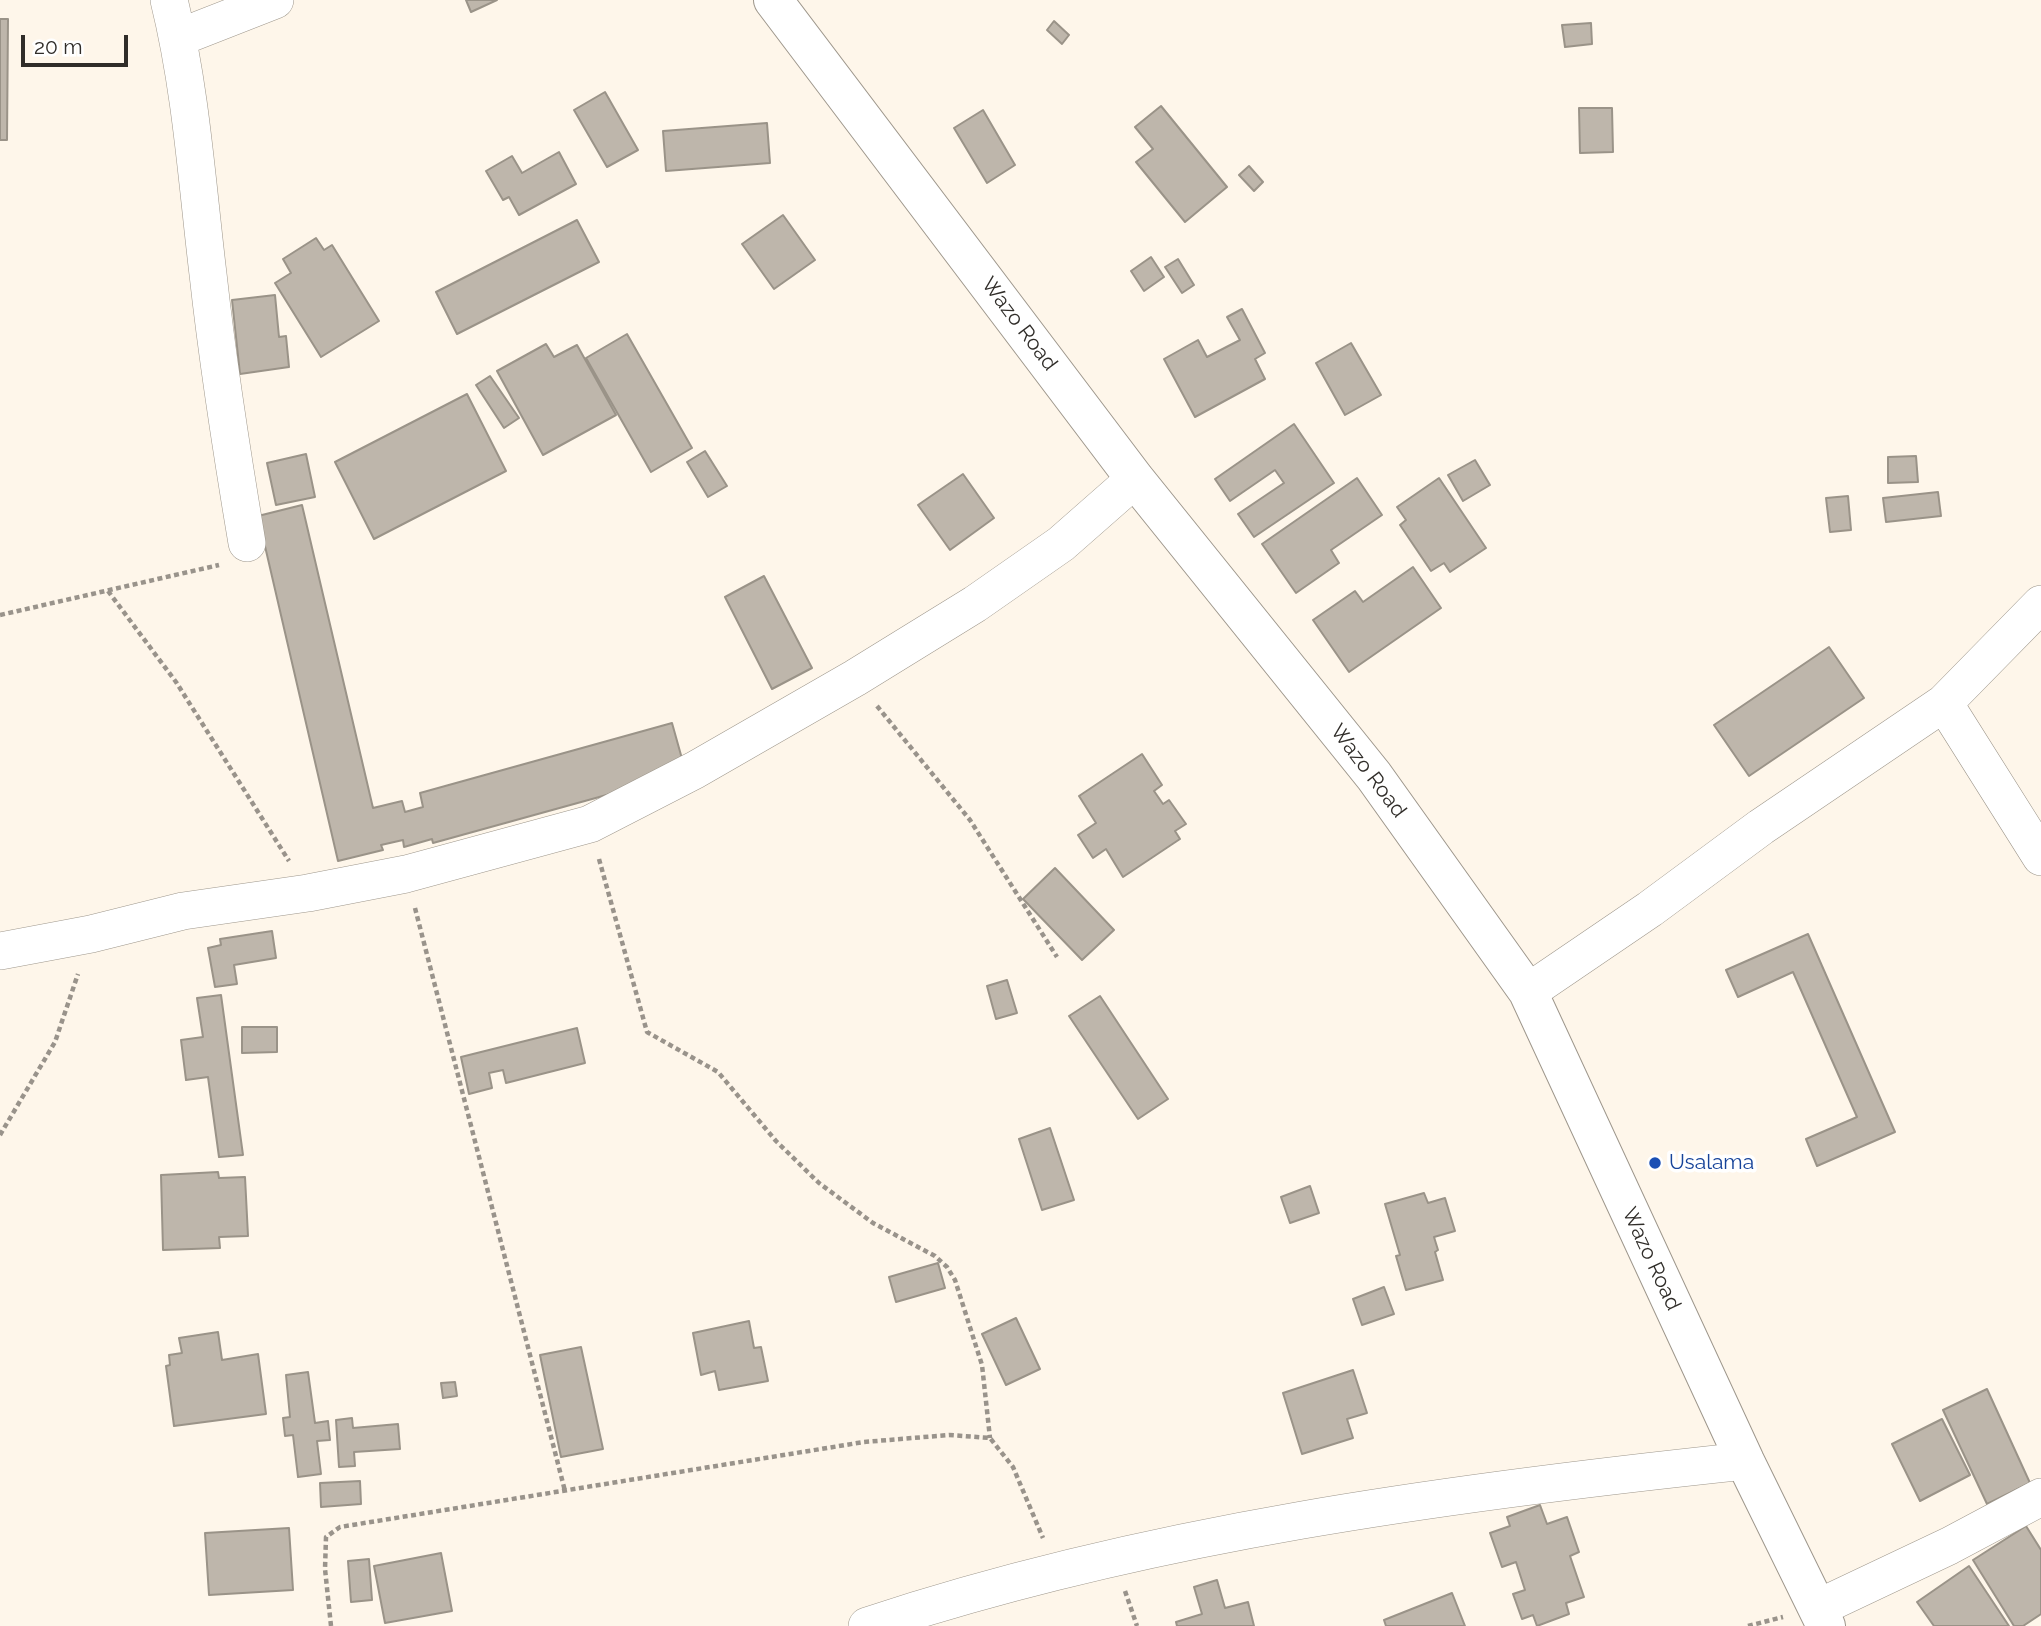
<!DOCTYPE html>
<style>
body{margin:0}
#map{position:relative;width:2041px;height:1626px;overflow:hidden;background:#fef6ea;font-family:Raleway,sans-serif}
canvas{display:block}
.scale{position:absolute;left:21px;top:35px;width:107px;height:32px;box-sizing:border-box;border:4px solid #302d29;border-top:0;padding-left:9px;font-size:21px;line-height:24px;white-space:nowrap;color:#302d29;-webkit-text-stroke:5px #fff;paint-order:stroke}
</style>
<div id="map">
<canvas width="2041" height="1626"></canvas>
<div class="scale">20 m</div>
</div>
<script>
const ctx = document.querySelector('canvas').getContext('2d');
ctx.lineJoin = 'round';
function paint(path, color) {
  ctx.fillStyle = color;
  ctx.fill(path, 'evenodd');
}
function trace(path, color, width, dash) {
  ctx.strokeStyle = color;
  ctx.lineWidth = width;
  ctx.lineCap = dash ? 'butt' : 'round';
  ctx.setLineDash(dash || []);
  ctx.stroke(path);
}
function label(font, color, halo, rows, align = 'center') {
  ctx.font = font + ' Raleway,sans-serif';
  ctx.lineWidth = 7;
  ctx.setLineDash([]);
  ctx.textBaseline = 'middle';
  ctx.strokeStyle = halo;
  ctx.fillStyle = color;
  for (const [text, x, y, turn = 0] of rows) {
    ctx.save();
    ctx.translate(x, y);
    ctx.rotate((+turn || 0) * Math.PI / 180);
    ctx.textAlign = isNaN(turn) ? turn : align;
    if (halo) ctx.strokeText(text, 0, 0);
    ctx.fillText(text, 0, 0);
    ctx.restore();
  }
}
const building = new Path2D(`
 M466,0H497L471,12Z
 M0,19H8L7,140H0Z
 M1054,21L1069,35L1062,44L1047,30Z
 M1591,23L1592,44L1565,47L1562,25Z
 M605,92L638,150L607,167L574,110Z
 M1161,106L1227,187L1185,222L1136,162L1153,149L1135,127Z
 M1579,108H1612L1613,152L1580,153Z
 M983,110L1015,165L987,183L954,128Z
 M767,123L770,163L666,171L663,131Z
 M559,152L576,184L519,215L509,197L503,200L486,171L512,156L522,173Z
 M1249,166L1263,182L1254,191L1239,175Z
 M783,215L815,260L774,289L742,244Z
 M577,220L599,262L457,334L436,292Z
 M316,238L324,250L332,245L379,321L321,357L275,283L291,273L283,259Z
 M1151,257L1164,277L1144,291L1131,271Z
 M1178,259L1194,285L1182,293L1165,267Z
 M275,295L279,337L286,336L289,367L240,374L232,300Z
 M1242,309L1265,353L1255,359L1265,379L1195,417L1164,359L1198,340L1207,357L1240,340L1227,317Z
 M627,334L692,448L651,472L586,358Z
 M1351,343L1381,395L1345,415L1316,363Z
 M546,344L554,357L577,345L616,415L543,455L497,371Z
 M490,376L519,418L504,428L476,385Z
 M467,394L506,471L374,539L335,462Z
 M1294,424L1334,483L1254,537L1238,514L1284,483L1275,470L1230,501L1215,479Z
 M705,451L727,486L708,497L687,462Z
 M306,454L315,497L276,505L267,463Z
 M1916,456L1918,482L1888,483V457Z
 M1475,460L1490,485L1463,501L1448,475Z
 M963,474L994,518L950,550L918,505Z
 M1357,478L1382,515L1331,550L1339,563L1296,593L1262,544Z
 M1439,478L1486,548L1450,572L1444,563L1431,571L1400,525L1406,520L1397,507Z
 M1938,492L1941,516L1886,522L1883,498Z
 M1848,496L1851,530L1830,532L1826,498Z
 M302,505L373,808L402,801L405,812L423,807L420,793L672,723L686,773L433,843L432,839L404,847L403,840L381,845L383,850L338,861L258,516Z
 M1413,567L1441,608L1349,672L1313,620L1355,591L1363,602Z
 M764,576L812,668L772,689L725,597Z
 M1829,647L1864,698L1749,776L1714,725Z
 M1142,754L1162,785L1154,791L1163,804L1169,800L1186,824L1175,831L1180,839L1123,877L1106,849L1093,858L1078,835L1096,823L1079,796Z
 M1055,868L1114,930L1082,960L1023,899Z
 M272,931L276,958L234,965L237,984L215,987L208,948L221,945L220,939Z
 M1808,934L1895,1132L1817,1166L1806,1139L1857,1117L1793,972L1738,997L1726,970Z
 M1007,980L1017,1013L996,1019L987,986Z
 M221,995L243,1155L219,1157L208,1077L186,1080L181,1040L203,1037L197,998Z
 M1100,996L1168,1099L1138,1119L1069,1016Z
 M242,1027H277V1052L242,1053Z
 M577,1028L585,1063L506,1083L503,1070L489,1073L492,1088L469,1094L461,1057Z
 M1050,1128L1074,1200L1042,1210L1019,1139Z
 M218,1172L219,1178L245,1177L248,1236L219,1237L220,1248L163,1250L161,1175Z
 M1310,1186L1319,1213L1290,1223L1281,1197Z
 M1424,1193L1428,1203L1445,1198L1455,1231L1434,1237L1438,1250L1435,1252L1443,1280L1406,1290L1396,1256L1400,1255L1385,1204Z
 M938,1263L945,1288L896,1302L889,1277Z
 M1384,1287L1394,1314L1362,1325L1353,1299Z
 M1016,1318L1040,1369L1006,1385L982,1334Z
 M749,1321L754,1348L761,1347L768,1381L719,1390L715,1371L701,1375L693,1333Z
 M218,1332L222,1360L258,1354L266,1414L174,1426L166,1366L170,1365L169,1355L182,1353L179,1338Z
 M581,1347L603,1449L561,1457L540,1355Z
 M1353,1370L1367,1413L1347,1419L1353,1438L1302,1454L1283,1393Z
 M308,1372L315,1423L328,1421L330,1440L317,1441L321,1474L298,1477L293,1435L285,1436L283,1418L290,1417L286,1375Z
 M455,1382L457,1396L443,1398L441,1383Z
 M1987,1389L2030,1483L1987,1504L1943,1410Z
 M352,1418L353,1428L398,1424L400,1449L354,1452L355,1466L339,1467L336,1420Z
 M1942,1419L1970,1475L1920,1501L1892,1444Z
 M360,1481L361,1504L321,1507L320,1483Z
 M1540,1505L1547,1524L1567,1517L1579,1552L1570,1556L1584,1597L1566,1603L1569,1614L1537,1626L1533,1615L1522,1619L1513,1594L1525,1590L1516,1562L1502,1567L1490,1533L1510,1526L1507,1517Z
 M2026,1526L2041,1550V1614L2023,1626H2014L1973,1560Z
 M289,1528L293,1590L209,1595L205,1533Z
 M441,1553L452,1611L385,1623L374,1566Z
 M369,1559L372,1600L351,1602L348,1561Z
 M1969,1566L2009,1626H1934L1917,1602Z
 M1217,1580L1225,1608L1248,1602L1254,1626H1177L1176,1622L1202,1614L1194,1587Z
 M1452,1593L1465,1626H1386L1384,1620Z`);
paint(building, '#beb6ab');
trace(building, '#9a9388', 2);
const street = new Path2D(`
 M169,0C191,89 197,183 208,274C218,365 232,454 247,543
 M178,38L275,0
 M1944,703L2041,857
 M0,951L91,934L183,911L308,893L406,874L590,824L695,770L855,678L975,604L1061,544L1135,479
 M1528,992L1650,909L1761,827L1944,703L2041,604
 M1818,1608L1949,1546L2041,1497
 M867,1626C1147,1533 1452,1492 1745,1461`);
const secondary = new Path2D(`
 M773,0L1135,479L1374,776L1528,992L1745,1461L1826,1626`);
trace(street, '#9e978c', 38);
trace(secondary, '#9e978c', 40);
trace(new Path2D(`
 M108,591L176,682L289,861
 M0,615L219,565
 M877,706L970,820L1057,957
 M599,859L647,1032L718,1072L776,1141L819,1183L873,1223L935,1256L947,1267L955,1280L982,1365L990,1438
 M415,908L565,1491
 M0,1135L55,1042L78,974
 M1125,1591L1137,1626
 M331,1626L325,1569L326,1537L340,1527L864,1442L949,1435L990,1438L1013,1467L1043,1538
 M1748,1626L1783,1617`), '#99938b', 4.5, [5, 3.5]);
trace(street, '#fff', 37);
trace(secondary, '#fff', 38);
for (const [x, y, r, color] of [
 [1655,1163,7,"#1a4fb4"]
]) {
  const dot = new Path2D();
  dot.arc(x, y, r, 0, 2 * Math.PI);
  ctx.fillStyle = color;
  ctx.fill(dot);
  trace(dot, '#fff', 2.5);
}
label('21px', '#302d29', '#fff', [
 ["Wazo Road",1019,324,53],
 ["Wazo Road",1368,771,53],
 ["Wazo Road",1651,1259,65]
]);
label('21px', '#164399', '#fff', [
 ["Usalama",1669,1163]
], 'left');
</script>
